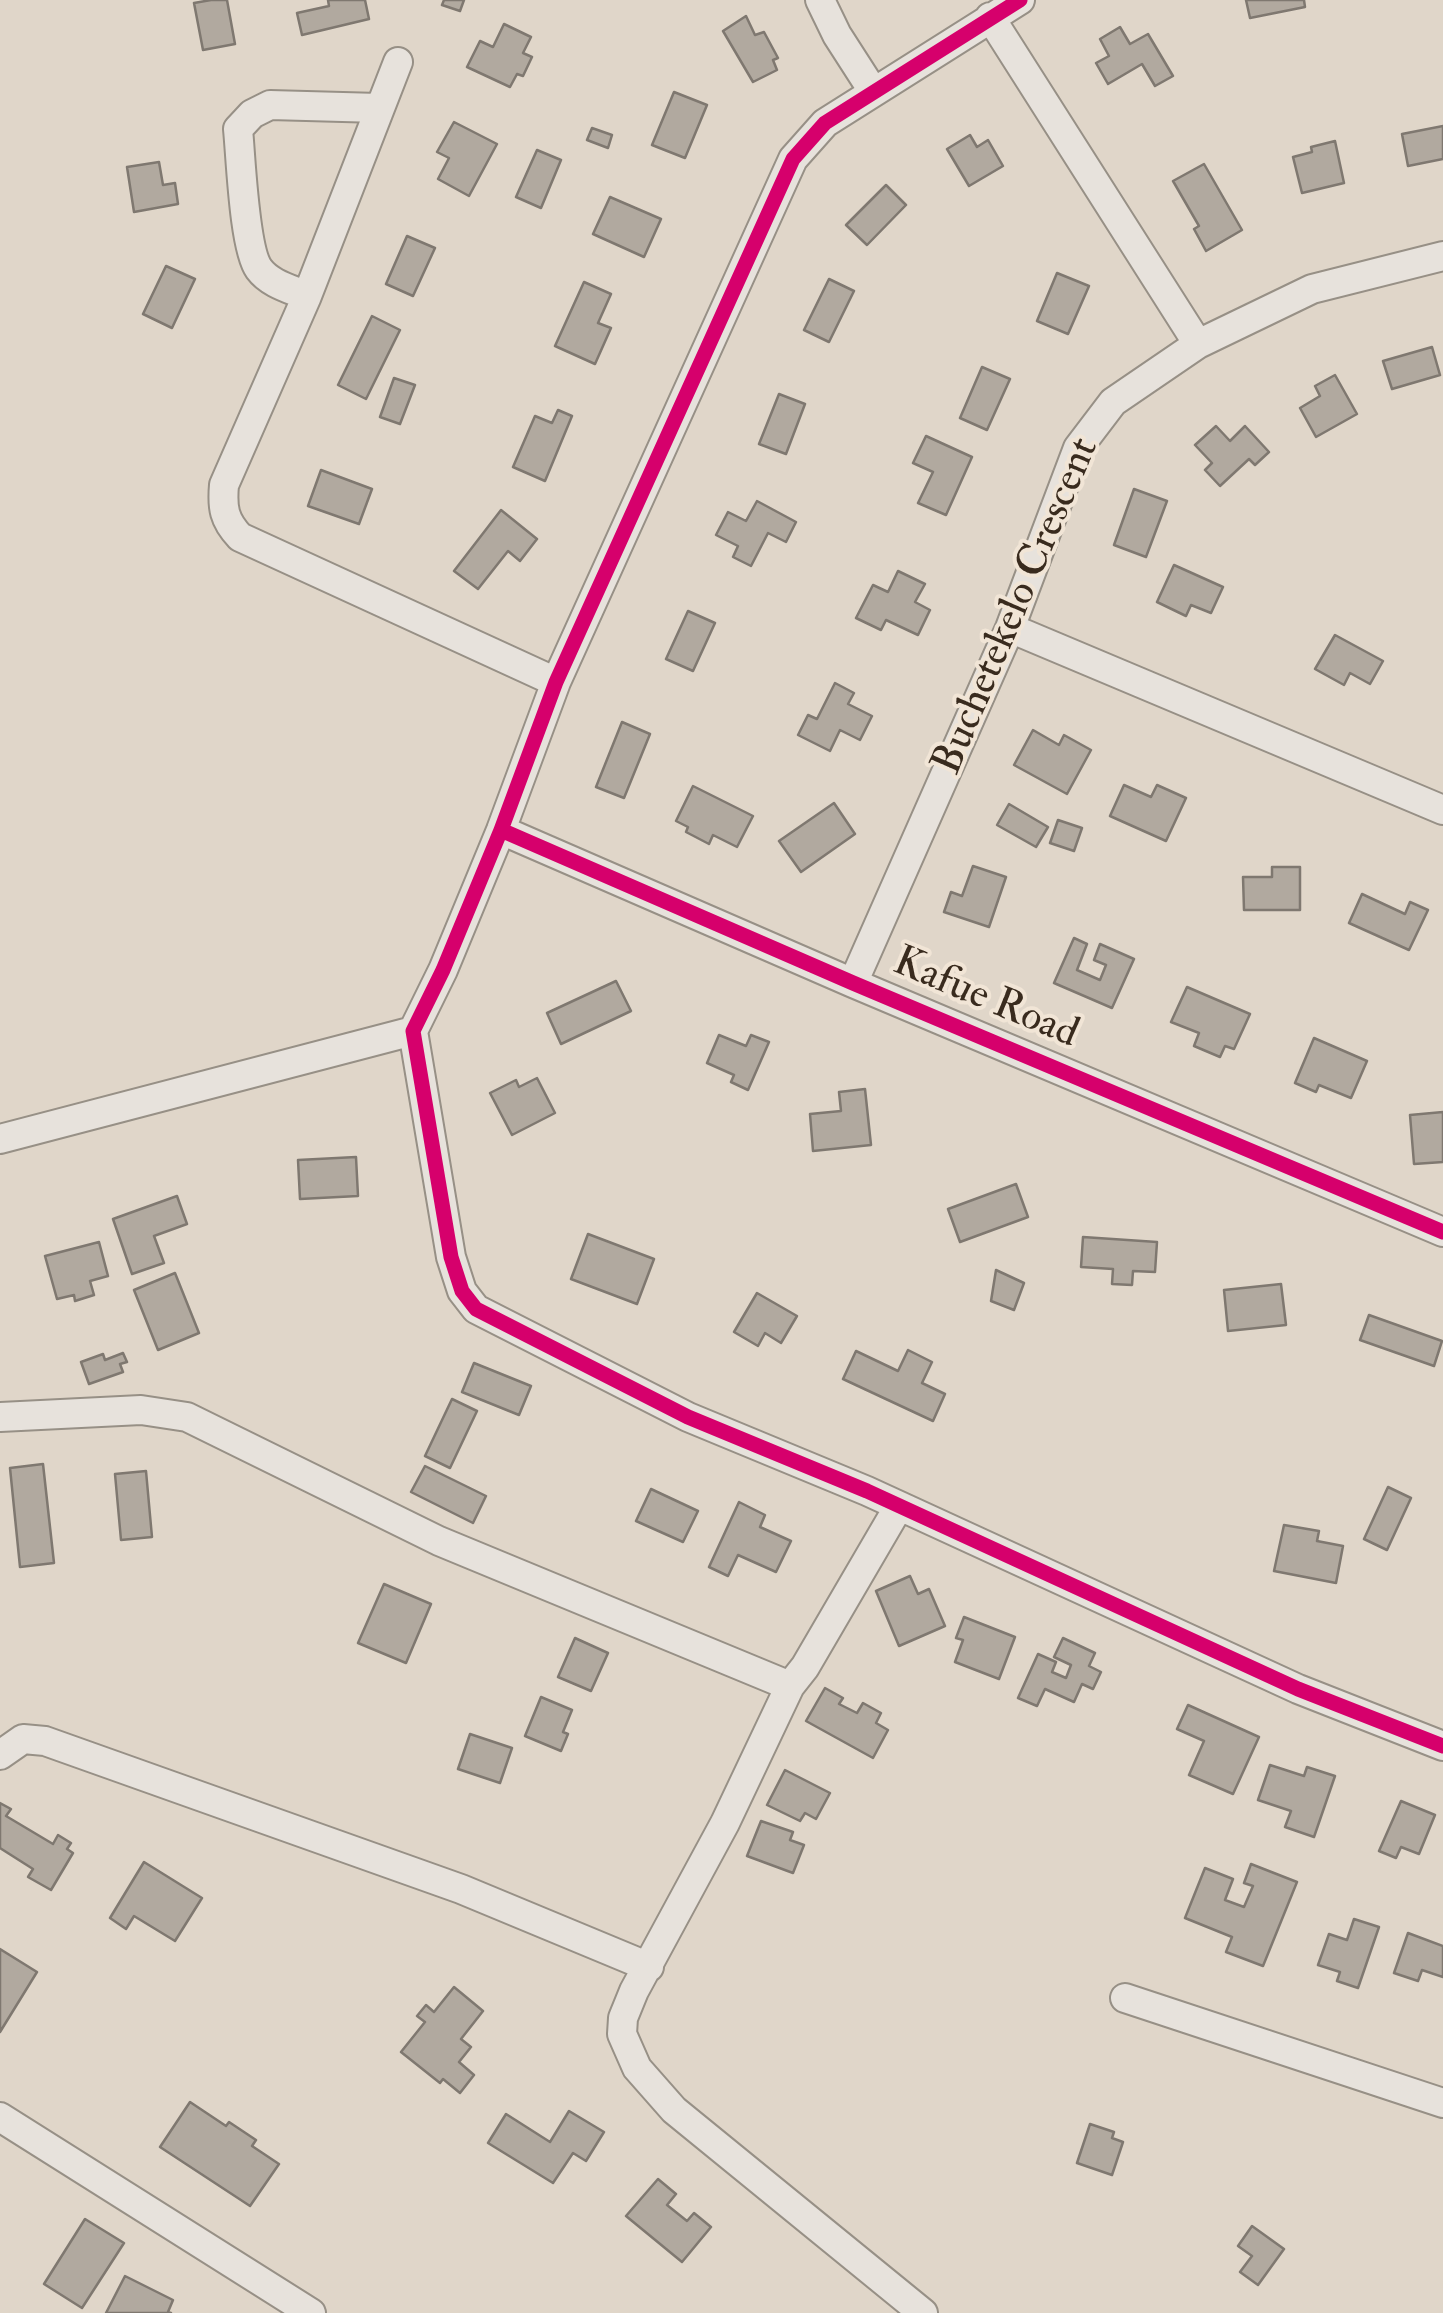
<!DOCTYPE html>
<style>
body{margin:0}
canvas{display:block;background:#e0d6c9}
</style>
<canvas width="1443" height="2313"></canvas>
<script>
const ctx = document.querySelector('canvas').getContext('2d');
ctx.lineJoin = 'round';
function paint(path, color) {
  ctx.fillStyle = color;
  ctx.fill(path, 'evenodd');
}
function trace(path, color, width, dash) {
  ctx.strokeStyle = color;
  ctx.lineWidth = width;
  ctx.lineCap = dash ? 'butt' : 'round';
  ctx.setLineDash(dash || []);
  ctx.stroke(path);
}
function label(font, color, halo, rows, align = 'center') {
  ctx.font = font + ' "IM FELL Double Pica",serif';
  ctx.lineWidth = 8;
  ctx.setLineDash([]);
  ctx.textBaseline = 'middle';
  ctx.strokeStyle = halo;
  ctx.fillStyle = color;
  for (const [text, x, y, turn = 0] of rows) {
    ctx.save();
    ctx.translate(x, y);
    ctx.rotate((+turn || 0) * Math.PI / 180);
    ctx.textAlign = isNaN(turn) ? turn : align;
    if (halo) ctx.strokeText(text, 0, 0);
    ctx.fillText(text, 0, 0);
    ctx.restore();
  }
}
const building = new Path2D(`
 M211,0H227L235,44L203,50L194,3Z
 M328,0H365L369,19L302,35L297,13L329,6Z
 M444,0H464L460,11L442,5Z
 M1246,0H1304L1305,7L1250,18Z
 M746,16L755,35L764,32L778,58L773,60L777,70L753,82L723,31Z
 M504,24L531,37L523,53L532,57L523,76L517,74L510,87L467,67L480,41L493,47Z
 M1120,27L1130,44L1148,34L1173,76L1155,86L1142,64L1108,84L1096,63L1109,56L1100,39Z
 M674,92L707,105L685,158L652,145Z
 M454,122L497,144L469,196L438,179L449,158L437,152Z
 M1443,126V159L1408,166L1402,134Z
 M592,128L612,135L608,148L587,140Z
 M970,135L977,147L988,140L1003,166L969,186L947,149Z
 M1335,141L1344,183L1302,193L1293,157L1312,152L1311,147Z
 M537,150L561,160L541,208L516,197Z
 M159,162L163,185L175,183L178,204L134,212L127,167Z
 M1204,164L1242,230L1206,251L1194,229L1199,226L1173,181Z
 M886,185L906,205L867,245L846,225Z
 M610,197L661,219L644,257L593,234Z
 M407,236L435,248L413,296L386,284Z
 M166,266L195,279L172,328L143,314Z
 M1057,273L1089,286L1068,334L1037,321Z
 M829,279L854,291L829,342L804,330Z
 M584,282L611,294L598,323L611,328L595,364L555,346Z
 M372,316L400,330L366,399L338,385Z
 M1432,347L1440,375L1392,389L1383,361Z
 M982,367L1010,379L987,430L960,418Z
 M1335,375L1357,414L1316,437L1300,408L1320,396L1315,386Z
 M394,378L415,385L400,424L380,417Z
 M779,394L805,404L786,454L759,444Z
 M558,410L572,416L545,481L513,467L535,416L552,423Z
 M1216,426L1230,441L1245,426L1269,452L1255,465L1249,459L1220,486L1205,470L1212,463L1195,445Z
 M926,436L972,457L946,515L918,503L933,472L913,463Z
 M321,470L372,489L359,524L308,506Z
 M1134,489L1167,501L1146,557L1114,545Z
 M757,501L796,522L786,542L768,533L751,566L733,557L738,546L716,535L728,512L746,521Z
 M501,510L537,539L520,561L508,551L478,589L454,571Z
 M1174,565L1223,587L1211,613L1191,605L1186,616L1157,602Z
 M898,571L925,584L915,602L930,610L918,635L886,620L881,630L856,618L873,585L888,592Z
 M688,611L715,623L693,671L666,659Z
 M1335,635L1383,661L1370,684L1350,673L1344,685L1315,669Z
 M835,683L854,693L848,704L872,716L860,740L840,730L830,751L798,735L808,715L817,719Z
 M622,722L650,734L624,798L596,787Z
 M1033,730L1059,745L1064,735L1091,750L1067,794L1014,765Z
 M1124,785L1151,797L1157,785L1186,798L1166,841L1110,816Z
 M693,786L753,816L737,847L713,835L709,844L686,832L688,827L676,821Z
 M834,803L855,834L801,872L779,841Z
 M1009,804L1048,827L1036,847L997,825Z
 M1058,820L1082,828L1074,851L1050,843Z
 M973,866L1006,877L989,927L944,912L951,892L962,896Z
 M1272,867H1300V910H1244L1243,877H1272Z
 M1362,894L1405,914L1410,902L1428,910L1409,950L1349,923Z
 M1074,938L1087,944L1077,970L1100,980L1106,965L1094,960L1100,944L1134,959L1112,1008L1054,983Z
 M616,981L631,1011L561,1044L547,1013Z
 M1187,987L1250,1014L1234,1049L1225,1046L1220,1057L1194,1046L1199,1033L1171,1022Z
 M719,1035L746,1046L751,1035L769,1042L748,1090L731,1082L734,1075L707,1063Z
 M1314,1038L1367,1061L1351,1098L1319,1085L1316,1092L1295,1083Z
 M537,1078L555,1113L512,1135L490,1093L516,1080L519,1087Z
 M865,1089L871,1145L813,1151L810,1114L841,1111L839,1092Z
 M1443,1112V1162L1414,1164L1410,1115Z
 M356,1157L358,1196L300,1199L298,1160Z
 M1016,1184L1028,1217L960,1242L948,1209Z
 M177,1196L187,1224L154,1236L164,1263L132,1274L113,1219Z
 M588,1234L654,1259L637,1304L571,1279Z
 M1083,1237L1157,1242L1155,1272L1133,1271L1132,1285L1112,1284L1113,1269L1081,1267Z
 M99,1242L108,1276L90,1281L94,1295L75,1301L74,1295L57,1299L45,1256Z
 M996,1270L1024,1283L1014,1310L991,1301Z
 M175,1273L199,1333L158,1350L134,1290Z
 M1281,1284L1286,1325L1228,1331L1224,1290Z
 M757,1293L797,1316L781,1343L765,1333L758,1346L734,1332Z
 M1369,1315L1442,1341L1434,1366L1360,1340Z
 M908,1350L932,1362L922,1383L945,1394L933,1421L843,1379L856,1351L898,1371Z
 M123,1353L127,1362L120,1364L123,1372L89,1384L81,1362L103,1354L105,1360Z
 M474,1363L531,1386L519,1415L462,1392Z
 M452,1399L477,1411L450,1468L425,1456Z
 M43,1464L54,1563L20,1567L10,1468Z
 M425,1466L486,1496L473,1523L411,1492Z
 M146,1471L152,1537L121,1540L115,1474Z
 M1388,1487L1411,1498L1387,1550L1364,1539Z
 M651,1489L698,1511L683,1542L636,1521Z
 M739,1502L765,1515L760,1527L791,1541L776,1572L738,1555L728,1576L709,1567Z
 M1284,1525L1319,1531L1317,1541L1343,1546L1336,1583L1274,1571Z
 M910,1576L918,1594L929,1589L945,1626L899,1646L876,1591Z
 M384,1584L431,1604L406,1663L358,1643Z
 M964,1617L1015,1637L999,1679L955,1662L963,1640L956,1638Z
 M575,1638L608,1653L591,1691L558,1677Z
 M1063,1638L1095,1653L1089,1666L1101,1672L1093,1689L1082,1684L1074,1702L1045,1689L1037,1706L1018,1698L1038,1654L1056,1662L1052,1672L1066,1678L1071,1665L1054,1657Z
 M825,1688L843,1698L839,1704L857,1713L863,1703L881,1713L876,1723L888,1730L873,1758L806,1721Z
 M541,1697L572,1710L563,1732L568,1734L561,1751L525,1736Z
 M1188,1705L1259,1737L1233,1794L1189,1775L1204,1741L1177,1729Z
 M470,1734L512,1748L500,1783L458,1769Z
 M1270,1765L1304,1776L1307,1767L1335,1776L1314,1837L1285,1827L1291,1811L1258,1800Z
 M785,1770L830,1793L816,1819L805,1813L800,1821L767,1805Z
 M1401,1801L1435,1815L1419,1854L1401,1847L1396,1858L1379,1851Z
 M0,1803L11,1809L6,1816L53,1844L58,1835L71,1843L67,1849L73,1853L51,1890L28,1877L33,1869L0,1848Z
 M761,1821L793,1832L790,1840L804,1845L793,1873L747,1856Z
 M144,1862L202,1898L175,1941L134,1916L126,1929L110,1918Z
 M1251,1864L1297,1882L1263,1966L1226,1952L1232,1937L1185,1918L1205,1868L1233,1879L1225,1900L1244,1907L1253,1886L1244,1883Z
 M1354,1919L1379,1927L1358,1988L1337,1981L1340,1972L1318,1965L1329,1934L1347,1940Z
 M1408,1933L1443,1946V1977L1422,1970L1418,1981L1394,1973Z
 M0,1949L37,1972L0,2032Z
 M454,1987L483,2011L461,2039L471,2047L459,2062L474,2075L460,2093L443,2079L440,2083L401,2052L425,2022L417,2016L426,2005L434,2012Z
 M190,2102L226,2126L229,2122L256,2140L252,2146L279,2164L250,2206L160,2147Z
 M569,2111L604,2132L586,2161L573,2153L553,2183L488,2143L506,2114L550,2142Z
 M1090,2124L1114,2132L1112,2138L1123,2142L1112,2175L1077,2163Z
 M658,2179L676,2194L667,2205L687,2221L694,2213L711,2227L682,2262L626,2216Z
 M85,2219L124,2243L82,2308L44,2284Z
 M1252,2226L1284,2249L1258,2285L1240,2272L1252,2256L1238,2246Z
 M125,2276L173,2300L168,2312L171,2313H106Z`);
paint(building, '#b1a99f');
trace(building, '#7f7870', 2.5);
const minor = new Path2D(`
 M820,0L837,35L873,91
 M1020,0L825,123L793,159L556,682L501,830L443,970L413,1031L451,1257L462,1291L476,1309L688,1417L867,1491L1298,1689L1443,1746
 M990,17L1198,344
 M398,62L307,296L224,485C222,508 224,520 240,537L556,682
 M307,296C291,289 270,284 259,269C244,248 241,159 238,129L252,114L270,105L379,108
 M1010,628L1443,810
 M501,830L853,983L1443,1232
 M853,983L1010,628L1078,448L1113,402L1198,344L1312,289L1443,256
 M0,1139L413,1031
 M0,1417L141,1410L187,1417L439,1541L790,1686L805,1667L899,1506
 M790,1686L725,1823L634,1991L623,2018L622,2034L637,2068L674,2110L923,2313
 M0,1755L23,1739L45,1741L461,1889L649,1967
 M1125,1998L1443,2103
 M0,2117L311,2313`);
trace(minor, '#979086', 32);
trace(minor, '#e7e2dc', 28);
trace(new Path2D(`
 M1020,0L825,123L793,159L556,682L501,830L443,970L413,1031L451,1257L462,1291L476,1309L688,1417L867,1491L1298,1689L1443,1746
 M501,830L853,983L1443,1232`), '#d6006c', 15);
label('42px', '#392b1e', '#f1e5d6', [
 ["Buchetekelo Crescent",1018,607,-67],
 ["Kafue Road",985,1000,23]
]);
</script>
